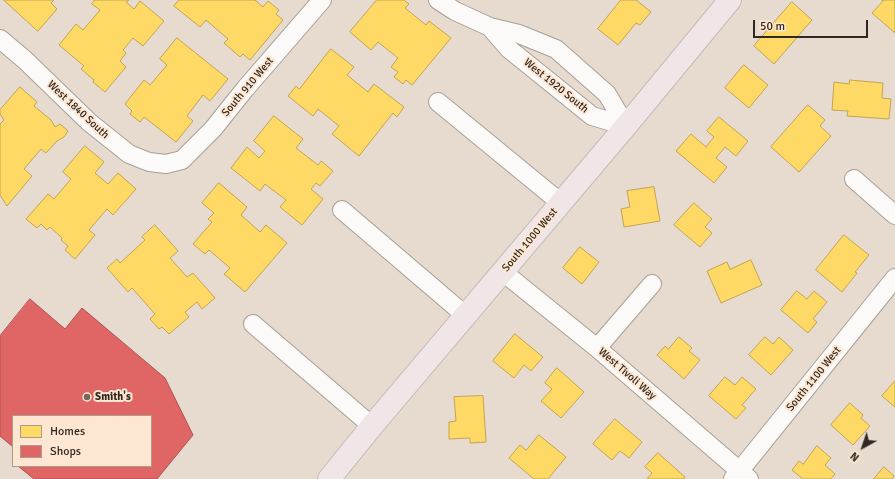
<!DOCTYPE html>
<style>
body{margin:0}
#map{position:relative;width:895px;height:479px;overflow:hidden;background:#e7dbcf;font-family:Signika,sans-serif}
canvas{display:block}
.legend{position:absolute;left:12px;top:415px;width:140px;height:52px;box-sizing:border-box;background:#fee7d2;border:1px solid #ac9b8b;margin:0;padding:5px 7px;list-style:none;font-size:12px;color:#302820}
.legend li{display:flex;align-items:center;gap:8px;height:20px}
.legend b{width:20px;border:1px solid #ac9b8b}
.north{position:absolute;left:843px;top:427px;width:40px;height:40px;-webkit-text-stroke:3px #fee7d2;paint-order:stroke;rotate:220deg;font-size:11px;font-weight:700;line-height:16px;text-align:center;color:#302820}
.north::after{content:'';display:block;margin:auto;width:14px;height:18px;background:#302820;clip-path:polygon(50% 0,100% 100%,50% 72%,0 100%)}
.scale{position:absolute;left:753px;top:20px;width:115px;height:18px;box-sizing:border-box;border:2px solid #302820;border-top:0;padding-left:5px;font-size:12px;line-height:14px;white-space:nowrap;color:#302820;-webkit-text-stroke:3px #fee7d2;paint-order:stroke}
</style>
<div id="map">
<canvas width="895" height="479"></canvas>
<ul class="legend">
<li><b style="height:11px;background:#ffd966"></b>Homes</li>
<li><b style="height:11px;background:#e06666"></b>Shops</li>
</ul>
<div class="north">N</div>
<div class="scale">50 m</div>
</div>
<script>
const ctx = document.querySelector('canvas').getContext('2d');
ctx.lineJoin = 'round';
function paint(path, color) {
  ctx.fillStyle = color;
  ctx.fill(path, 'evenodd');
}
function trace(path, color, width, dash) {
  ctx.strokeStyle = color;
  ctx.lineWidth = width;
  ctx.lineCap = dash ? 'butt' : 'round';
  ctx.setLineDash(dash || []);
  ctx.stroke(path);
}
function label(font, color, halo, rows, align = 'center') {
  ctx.font = font + ' Signika,sans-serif';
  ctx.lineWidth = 4;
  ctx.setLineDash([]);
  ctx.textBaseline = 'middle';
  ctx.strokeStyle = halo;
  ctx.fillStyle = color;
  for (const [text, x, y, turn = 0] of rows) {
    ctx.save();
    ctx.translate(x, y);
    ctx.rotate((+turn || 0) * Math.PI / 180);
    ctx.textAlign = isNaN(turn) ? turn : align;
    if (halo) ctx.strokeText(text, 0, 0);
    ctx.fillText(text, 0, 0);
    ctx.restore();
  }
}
const homes = new Path2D(`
 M4,0H54L51,3L57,9L38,31Z
 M95,0H129L126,2L134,9L140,1L164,21L143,46L133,38L123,50L126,53L120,61L126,67L105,92L93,82L94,80L81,69L84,66L59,45L76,24L83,30L100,10L92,4Z
 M179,0H255L263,7L268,1L279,10L276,14L283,20L250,60L243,54L240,57L224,43L228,39L206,20L200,27L174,6Z
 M377,0H404L409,4L405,8L426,25L429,21L451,38L412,85L406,80L403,84L394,77L398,72L391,67L398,58L378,42L371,50L350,32Z
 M621,0H636L651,12L640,25L636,23L618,45L598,29Z
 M882,0H895V33L872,13L883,1Z
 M792,2L812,20L774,64L754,46Z
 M177,38L228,79L210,101L203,95L187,116L193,121L176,142L144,117L140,122L130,114L132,111L125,104L144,80L150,85L167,65L160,59Z
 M331,49L354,67L347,75L368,92L374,84L404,107L397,117L393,113L359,156L332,134L339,126L318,109L313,116L288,96L296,86L299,89Z
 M744,65L768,85L749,108L725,88Z
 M850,80L883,83L882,98L891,99L889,119L847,116L848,111L832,110L834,82L849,84Z
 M20,87L37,102L34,106L51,120L55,127L60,124L68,131L64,137L57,141L46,153L41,149L24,169L32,176L7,206L0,195V124L4,120L0,114V110Z
 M808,105L825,120L820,126L831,136L799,172L771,147Z
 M274,116L303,139L296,148L318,165L321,161L333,171L320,186L316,183L311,189L323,199L302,225L280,207L286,200L265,184L260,191L231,168L247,147L259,158L265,151L254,141Z
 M719,117L748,141L736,156L725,147L716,158L727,167L714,183L676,151L691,134L706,147L714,137L707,131Z
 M85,146L104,162L95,173L108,184L118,173L136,189L113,215L107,209L89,230L95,235L75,259L65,250L68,246L61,240L62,238L50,227L47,230L41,224L37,228L26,219L48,194L54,199L71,179L63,172Z
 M219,183L247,207L241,215L260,232L266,225L287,243L245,292L224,274L230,268L209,250L205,254L193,244L212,222L208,219L214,213L202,203Z
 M654,187L660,221L624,227L621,209L630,207L627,191Z
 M694,203L712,219L705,227L712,233L700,247L674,225Z
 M155,225L178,251L170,258L187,277L193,273L215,298L202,309L197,302L185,312L189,317L169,334L162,327L159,329L150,319L155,314L132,288L128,292L107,268L117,259L120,263L145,240L142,237Z
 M844,235L869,255L855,272L857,273L842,292L816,270Z
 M580,247L599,262L582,284L563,268Z
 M751,260L762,285L721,303L707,271L727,262L730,269Z
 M797,291L807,299L814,291L827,302L813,319L817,322L808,333L781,310Z
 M515,334L543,357L531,371L524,365L514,378L493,361Z
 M679,337L692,348L689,351L700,360L684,379L657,355L665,346L668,349Z
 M765,337L773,344L779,337L793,350L771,375L749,355Z
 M557,368L584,392L561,418L541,401L552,389L545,383Z
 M725,377L735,385L742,377L756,389L742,405L746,408L736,419L709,396Z
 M895,381V407L882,396Z
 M483,396L486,442L470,443V438L449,439V422L456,421L454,397Z
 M850,403L863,415L861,418L870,426L853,445L831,425Z
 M615,419L642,442L629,458L620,451L612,460L593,444Z
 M539,435L566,457L548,479H534L509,458L520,445L526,450Z
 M817,446L831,458L825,465L835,474L831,479H803L792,470L799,461L803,464Z
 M658,453L685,477L684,479H647L652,473L645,467Z
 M884,467L894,476L892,479H874Z`);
paint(homes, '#ffd966');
trace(homes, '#c1a451', 1);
const shops = new Path2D(`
 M30,299L65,329L82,308L165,378L193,435L157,479H34L18,466H151V416H13V447L0,436V336Z`);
paint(shops, '#e06666');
trace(shops, '#ab5351', 1);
const minor = new Path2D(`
 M438,0L455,11L490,27L519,34L556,49L607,94L626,126
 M490,27L509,49L592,116L626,126
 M0,39L25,60L89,122L129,154L149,162L166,164L182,160L213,129L245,89L322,0
 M438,102L561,203
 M854,179L895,215
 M342,210L465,315
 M503,272L597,348L749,479
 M253,324L372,426
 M597,348L652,284
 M733,479L895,278`);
const major = new Path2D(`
 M329,479L372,426L626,126L730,0`);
trace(minor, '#a89f96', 20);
trace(major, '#c1bbb5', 24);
trace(minor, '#fbfaf8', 18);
trace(major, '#f0e6e7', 22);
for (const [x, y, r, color] of [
 [87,397,4,"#70675d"]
]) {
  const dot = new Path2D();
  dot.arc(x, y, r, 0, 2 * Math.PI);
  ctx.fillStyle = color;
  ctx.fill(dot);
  trace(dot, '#fee7d2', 1.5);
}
label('11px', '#302820', '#fee7d2', [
 ["West 1920 South",556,86,39],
 ["South 910 West",248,87,-50],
 ["West 1840 South",78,110,43],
 ["South 1000 West",530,240,-50],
 ["West Tivoli Way",627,374,41],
 ["South 1100 West",814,379,-51]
]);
label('bold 11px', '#302820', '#fee7d2', [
 ["Smith's",95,397]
], 'left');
</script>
